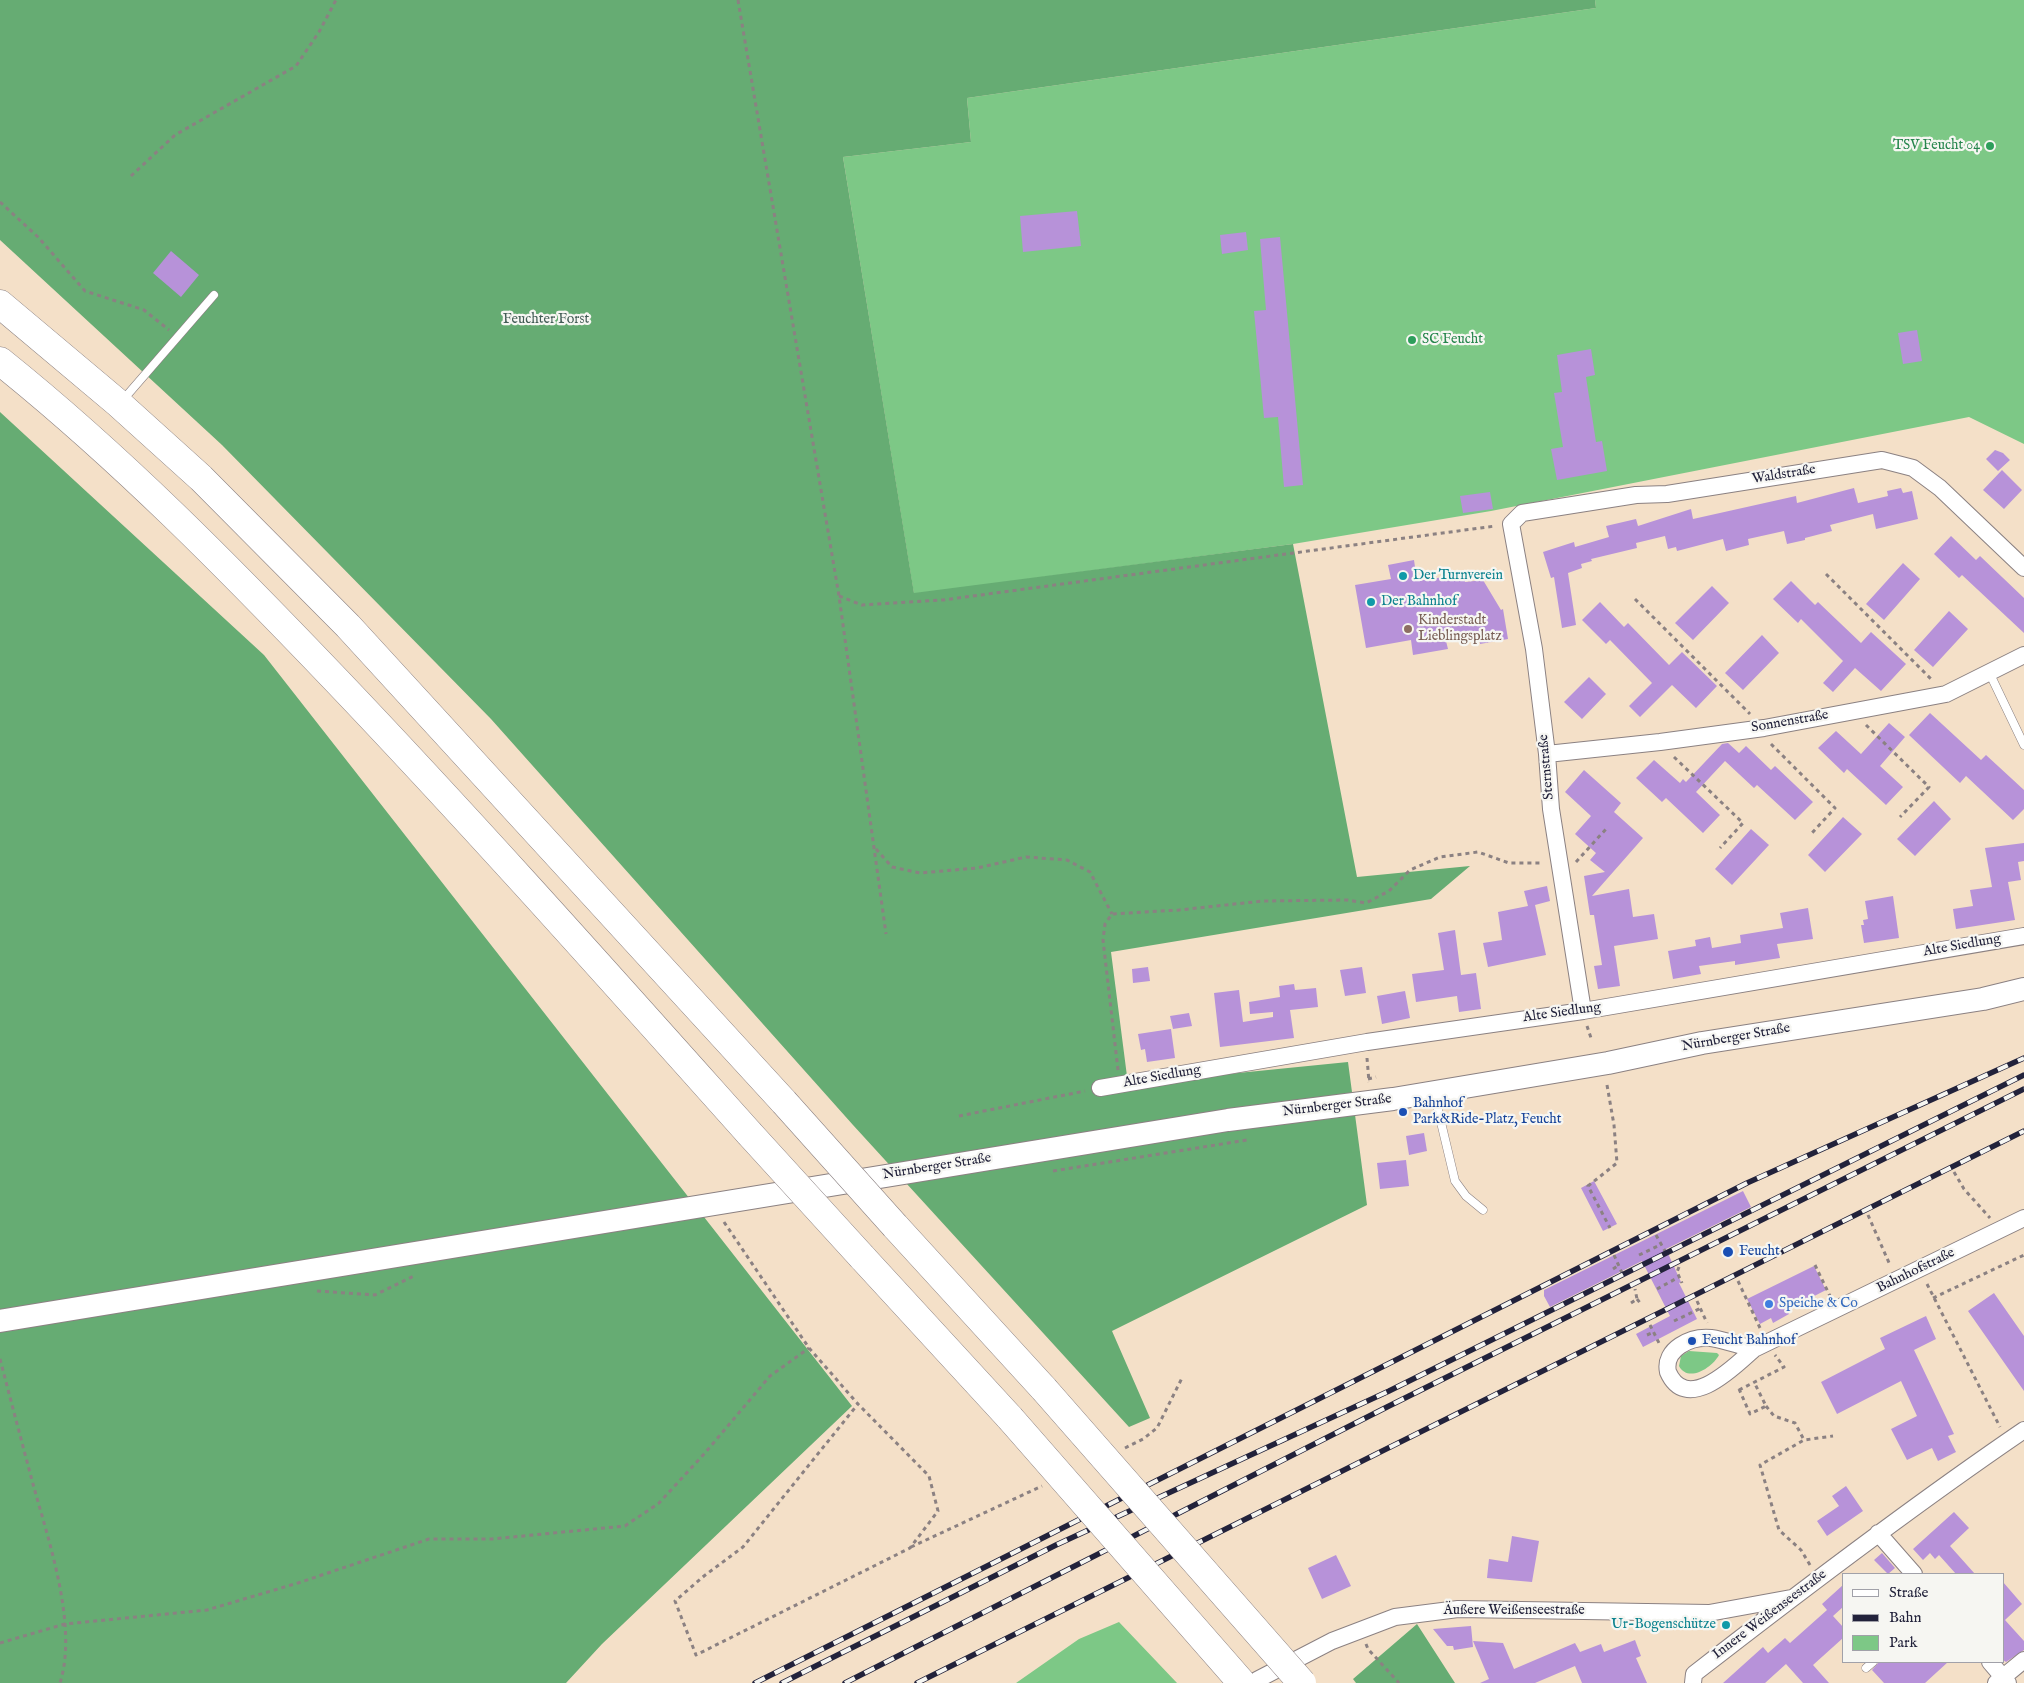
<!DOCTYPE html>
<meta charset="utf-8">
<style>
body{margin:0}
#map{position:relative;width:2024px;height:1683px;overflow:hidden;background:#f4e0c8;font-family:"IM FELL English",serif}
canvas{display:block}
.legend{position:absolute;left:1842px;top:1573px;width:162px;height:90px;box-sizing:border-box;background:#f6f6f2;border:1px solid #a1a1a9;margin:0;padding:6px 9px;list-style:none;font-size:15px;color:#22223b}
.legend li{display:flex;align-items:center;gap:10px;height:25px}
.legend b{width:25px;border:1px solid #a1a1a9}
</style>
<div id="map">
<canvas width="2024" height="1683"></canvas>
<ul class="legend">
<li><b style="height:6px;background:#fff"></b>Straße</li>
<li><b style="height:6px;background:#22223b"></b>Bahn</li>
<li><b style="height:14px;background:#7dc886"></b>Park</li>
</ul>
</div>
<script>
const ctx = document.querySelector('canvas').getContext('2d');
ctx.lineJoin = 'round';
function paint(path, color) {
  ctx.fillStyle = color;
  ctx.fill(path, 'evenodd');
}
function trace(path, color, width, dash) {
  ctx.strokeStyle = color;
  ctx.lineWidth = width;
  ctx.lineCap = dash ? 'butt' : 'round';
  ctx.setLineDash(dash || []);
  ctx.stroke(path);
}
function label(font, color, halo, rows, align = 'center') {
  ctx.font = font + ' "IM FELL English",serif';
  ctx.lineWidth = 4.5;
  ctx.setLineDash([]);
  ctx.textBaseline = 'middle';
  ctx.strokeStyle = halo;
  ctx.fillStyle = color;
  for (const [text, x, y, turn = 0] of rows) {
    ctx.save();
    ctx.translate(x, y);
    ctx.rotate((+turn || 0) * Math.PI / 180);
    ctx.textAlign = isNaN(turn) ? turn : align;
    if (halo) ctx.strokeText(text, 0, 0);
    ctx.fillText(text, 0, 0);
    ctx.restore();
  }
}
paint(new Path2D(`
 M1595,0H2024V444L1969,417L1491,511L1293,544L914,594L843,157L971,142L967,98L1596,8Z
 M1689,1351L1717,1353L1719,1355C1712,1368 1688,1383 1679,1366L1681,1356Z
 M1119,1622L1177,1683H1016L1079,1639Z`), '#7dc886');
paint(new Path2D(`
 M0,0H1595L1596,8L967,98L971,142L843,157L914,593L1293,544L1357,877L1470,866L1431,899L1111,952L1128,1084L1348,1062L1367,1205L1112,1331L1150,1418L1129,1427L853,1125L491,719L222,445L0,240Z
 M0,412L264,655L852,1406L602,1644L566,1683H0Z
 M1417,1624L1455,1683H1356L1353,1679Z`), '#66ac73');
paint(new Path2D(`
 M1077,211L1081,246L1023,252L1020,216Z
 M1246,232L1248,250L1222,254L1220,235Z
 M1280,237L1303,485L1284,487L1278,417L1264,418L1254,311L1266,310L1260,239Z
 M171,251L199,275L181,297L153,273Z
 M1917,330L1922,361L1903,364L1898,333Z
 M1591,349L1595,375L1586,377L1596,442L1602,441L1607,471L1557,480L1551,449L1563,447L1554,393L1562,392L1557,355Z
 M1995,450L2003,453L2010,460L1998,471L1986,459Z
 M2002,470L2022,490L2004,509L1983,490Z
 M1854,488L1858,503L1888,496L1887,491L1901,488L1903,493L1912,491L1918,519L1876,529L1873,514L1830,525L1832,531L1805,538V540L1787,544L1784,531L1748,539L1749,545L1726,551L1723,539L1677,551L1676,547L1668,549L1665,536L1636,543L1637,548L1591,559L1592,561L1581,564L1582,568L1568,573L1576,625L1562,628L1554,577L1551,578L1543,552L1574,542L1575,547L1609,537L1606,526L1636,519L1638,526L1691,509L1693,519L1796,496L1797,503Z
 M1490,492L1493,509L1463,513L1460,496Z
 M1951,536L1976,560L1980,556L2024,598V633L1962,575L1959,578L1934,554Z
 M1414,560L1417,581L1464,574L1465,582L1483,580L1501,610L1503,609L1508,639L1480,644L1479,635L1446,641L1448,649L1413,655L1411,640L1366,648L1355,585L1391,579L1388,565Z
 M1903,563L1920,579L1884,620L1866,604Z
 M1791,581L1815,605L1818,602L1861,643L1871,632L1906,664L1881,691L1855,668L1833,692L1823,683L1843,661L1801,619L1798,623L1773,599Z
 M1712,586L1729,603L1693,640L1675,623Z
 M1600,602L1624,627L1628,623L1669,665L1682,652L1717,686L1696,708L1672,685L1640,717L1629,706L1652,683L1610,640L1606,644L1582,620Z
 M1949,611L1968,629L1933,667L1914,650Z
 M1762,635L1779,653L1743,690L1725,673Z
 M1589,677L1606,694L1582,719L1564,702Z
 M1930,713L1981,760L1986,755L2024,790V809L2013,820L1966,776L1960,783L1909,735Z
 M1889,723L1905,737L1880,766L1903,787L1886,805L1847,769L1844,773L1818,748L1836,731L1861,754Z
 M1728,743L1739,753L1746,746L1771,770L1775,766L1813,802L1795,820L1757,785L1754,788L1725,761L1696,792L1720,815L1703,833L1666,798L1662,802L1636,778L1654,760L1680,783L1683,779L1686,782L1722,744Z
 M1584,770L1621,803L1614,812L1643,838L1592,896L1629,889L1633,917L1654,914L1658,939L1614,946L1620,986L1598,989L1594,966L1602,965L1594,915H1590L1584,876L1605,872L1590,860L1596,853L1575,834L1591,816L1565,792Z
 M1934,801L1951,819L1915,856L1897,839Z
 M1843,817L1862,834L1825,872L1808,855Z
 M1751,829L1769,845L1732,885L1715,869Z
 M2024,843V861L2018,862L2021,880L2008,882L2015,920L1956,929L1953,909L1973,906L1970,890L1992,887L1985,848Z
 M1547,886L1550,901L1535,905L1546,955L1488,967L1483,943L1502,940L1498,912L1528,906L1524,891Z
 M1893,896L1899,938L1864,943L1861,925H1864L1863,920L1868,919L1865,901Z
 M1808,908L1813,939L1777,944L1780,958L1735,965V961L1699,966L1701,974L1673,979L1668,951L1696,946L1695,940L1710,937L1712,948L1741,943L1740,935L1783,928L1780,913Z
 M1455,930L1461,975L1476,973L1481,1009L1459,1012L1457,996L1416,1002L1412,974L1444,970L1438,933Z
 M1148,967L1150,981L1133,983L1132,969Z
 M1362,967L1366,993L1345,996L1340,970Z
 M1294,984L1295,990L1316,988L1318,1007L1290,1010L1294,1038L1220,1047L1214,993L1239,990L1243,1022L1273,1017V1012L1250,1014L1249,1002L1280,997L1279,986Z
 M1405,991L1410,1018L1382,1024L1377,996Z
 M1189,1013L1192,1026L1173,1029L1170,1016Z
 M1171,1029L1175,1058L1147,1062L1145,1049L1141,1050L1138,1034Z
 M1424,1133L1427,1151L1409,1155L1406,1136Z
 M1406,1160L1409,1186L1380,1189L1377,1163Z
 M1594,1181L1617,1224L1603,1231L1581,1188Z
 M1743,1191L1751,1207L1666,1249L1681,1282L1679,1283L1697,1319L1643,1347L1636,1334L1670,1316L1642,1261L1550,1307L1544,1296V1290Z
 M1814,1266L1826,1290L1787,1310L1789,1314L1773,1323L1771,1318L1760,1324L1747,1299Z
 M1994,1293L2024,1336V1391L1968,1311Z
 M1926,1316L1936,1339L1914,1350L1954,1434L1948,1436L1956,1452L1938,1461L1932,1448L1907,1460L1891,1429L1917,1416L1901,1381L1837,1414L1821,1382L1885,1349L1880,1338Z
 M1846,1486L1863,1511L1827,1536L1817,1521L1839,1506L1832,1496Z
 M1954,1512L1969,1528L1950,1546L1975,1574H1956L1939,1555L1935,1559L1930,1553L1923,1560L1913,1549Z
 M1512,1536L1539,1541L1532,1582L1487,1578L1489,1559L1508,1562Z
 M1882,1553L1895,1568L1888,1574L1874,1560Z
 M1336,1555L1351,1586L1322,1599L1308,1568Z
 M2003,1582L2022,1604L2005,1620L2024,1641V1650L2006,1662L2003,1660Z
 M1843,1585V1607L1833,1616L1843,1627V1638L1813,1665L1829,1683H1803L1786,1664L1765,1683H1723L1763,1647L1768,1653L1785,1638L1790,1643L1827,1610L1822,1604Z
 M1471,1626L1473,1647L1454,1650L1453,1646H1447L1433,1629Z
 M1635,1640L1641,1656L1636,1658L1647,1683H1582L1575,1666L1535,1683H1480L1489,1679L1473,1641L1503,1643L1514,1669L1575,1643L1580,1652L1601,1644L1604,1652Z
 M1879,1662H1948L1925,1683H1884L1872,1670Z`), '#b792d9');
const service = new Path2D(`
 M122,401L214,295
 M1989,672L2024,745
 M1434,1093L1455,1181L1466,1196L1483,1210
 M1866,1668L1873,1662`);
const minor = new Path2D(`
 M1547,754L1660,742L1764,728L1946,694L2024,655
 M1583,1011L1551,809L1547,754L1534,649L1511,524L1522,513L1636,495L1667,494L1882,460L1913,468L1940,488L2024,568
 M1100,1088L1367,1042L1583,1011L2024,936
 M1754,1349C1740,1346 1725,1340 1711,1338C1691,1336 1663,1349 1668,1372C1687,1415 1735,1366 1754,1349L2024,1218
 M1878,1533L1914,1574
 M1990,1662L2008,1683
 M1251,1683L1332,1641L1395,1617L1458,1609L1709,1613L1791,1598
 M1693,1683L1694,1674C1802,1590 1911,1507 2024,1430
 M1996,1683L2024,1660`);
const secondary = new Path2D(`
 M0,1321L1228,1120L1393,1099L1608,1063L1702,1043L1983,999L2024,989`);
const motorway = new Path2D(`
 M0,304L119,404L201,478L348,626L784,1102
 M0,361C121,458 230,569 337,681C478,829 613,981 749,1133
 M895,1226L1044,1389
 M862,1257L1010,1418`);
trace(service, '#8b8182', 9);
trace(minor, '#8b8182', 18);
trace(secondary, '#8b8182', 24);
trace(motorway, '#8b8182', 29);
trace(new Path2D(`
 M738,0L839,596L886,934
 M131,176L175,135L296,66L319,32L336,0
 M0,202L38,237L85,291L144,310L169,330
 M1826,574L1933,681
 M839,596L862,605L943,600L1495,526
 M1635,599L1750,714
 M1866,725L1929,787L1900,817
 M1771,744L1835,808L1811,834
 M1674,757L1743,823L1720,848
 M876,849L892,867L920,873L977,868L1026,857L1067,860L1090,872L1112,914
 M1576,862L1606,829
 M1587,1026L1591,1038
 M1367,1058L1369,1082
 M1118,1070L1103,940L1105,924L1112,914L1179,910L1263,901L1347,900L1366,903L1389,891L1410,870L1440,857L1478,852L1509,863H1543
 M1368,1079L1376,1077
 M1607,1085L1614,1125L1617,1163L1588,1186L1610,1228
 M959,1116L1085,1091
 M1053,1171L1247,1140
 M1954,1172L1964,1189L1990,1218
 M1868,1215L1890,1265
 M724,1222L809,1348L858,1404L929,1476L938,1511L910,1548L696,1655L675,1601L704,1576L743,1547L858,1404
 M1656,1235L1665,1251
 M1614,1255L1622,1273
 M1639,1255L1662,1244
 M1815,1265L1830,1296
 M1679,1267L1677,1272L1682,1283
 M1613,1269L1619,1265
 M1738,1281L1760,1328
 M1927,1284L2000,1427
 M1657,1289L1679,1277
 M317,1291L375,1295L416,1275
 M1933,1298L2024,1255
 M1637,1299L1641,1304
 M1697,1301L1707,1323
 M1631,1303L1637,1299L1635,1289
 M1674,1321L1701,1308
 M1650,1325L1659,1343
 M1647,1335L1654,1332
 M0,1359C11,1401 22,1443 33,1484C49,1542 78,1626 60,1683
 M1739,1389L1750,1414L1766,1406L1754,1382
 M1739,1390L1784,1367L1775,1355
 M1766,1406L1774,1416L1795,1423L1804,1440
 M1125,1448L1143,1439L1157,1428L1182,1378
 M911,1547L1042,1486
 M1810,1565L1801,1550L1779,1530L1760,1465L1804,1440L1833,1436
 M0,1643L65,1624L207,1610L298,1583L429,1539H492L625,1526L659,1503L705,1453L770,1376L809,1348
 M1366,1644L1368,1649L1399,1683`), '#8b8182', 3, [4, 4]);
trace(service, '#fff', 8);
trace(minor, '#fff', 16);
trace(secondary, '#fff', 22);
trace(motorway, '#fff', 28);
const rail = new Path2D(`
 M755,1683L1747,1183L2024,1058
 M782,1683L1056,1545L1389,1391L2024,1075
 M845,1683L1387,1407L2024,1089
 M917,1683L2024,1131`);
trace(rail, '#22223b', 5.5);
trace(rail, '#f6f6f2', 4, [11]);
const motorwayBridge = new Path2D(`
 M784,1102L895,1226
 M749,1133L862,1257
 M1044,1389L1302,1683
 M1010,1418L1242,1683`);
trace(motorwayBridge, '#8b8182', 29, []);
trace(motorwayBridge, '#fff', 28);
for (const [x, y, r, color] of [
 [1990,146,5,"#2e9e5b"],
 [1412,340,5,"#2e9e5b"],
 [1403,576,5,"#0f9aa8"],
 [1371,602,5,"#0f9aa8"],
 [1408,629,5,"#8d6e63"],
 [1403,1112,5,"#1a4fb4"],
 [1728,1252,6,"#1a4fb4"],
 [1769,1304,5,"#3f7fe0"],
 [1692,1341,5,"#1a4fb4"],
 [1726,1625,5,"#0f9aa8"]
]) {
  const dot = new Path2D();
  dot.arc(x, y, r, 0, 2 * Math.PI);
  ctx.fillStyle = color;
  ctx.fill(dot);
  trace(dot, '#f6f6f2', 2);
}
label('14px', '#27864d', '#f6f6f2', [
 ["TSV Feucht 04",1980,146],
 ["SC Feucht",1422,340,"left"]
], 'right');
label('14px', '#425c55', '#f6f6f2', [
 ["Feuchter Forst",546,320]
]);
label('14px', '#22223b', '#f6f6f2', [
 ["Waldstraße",1784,475,-9],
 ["Sonnenstraße",1790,722,-10],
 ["Sternstraße",1547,767,-95],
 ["Alte Siedlung",1962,946,-10],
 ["Alte Siedlung",1562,1013,-8],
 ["Nürnberger Straße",1736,1038,-10],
 ["Alte Siedlung",1162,1077,-10],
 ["Nürnberger Straße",1337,1106,-7],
 ["Nürnberger Straße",937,1167,-9],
 ["Bahnhofstraße",1916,1271,-26],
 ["Äußere Weißenseestraße",1514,1611],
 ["Innere Weißenseestraße",1770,1615,-37]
]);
label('14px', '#0d838f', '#f6f6f2', [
 ["Der Turnverein",1413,576],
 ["Der Bahnhof",1381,602],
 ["Ur-Bogenschütze",1716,1625,"right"]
], 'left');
label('14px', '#785e54', '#f6f6f2', [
 ["Kinderstadt",1418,621],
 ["Lieblingsplatz",1418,637]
], 'left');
label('14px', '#164399', '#f6f6f2', [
 ["Bahnhof",1413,1104],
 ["Park&Ride-Platz, Feucht",1413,1120],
 ["Feucht",1739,1252],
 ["Feucht Bahnhof",1702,1341]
], 'left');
label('14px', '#366cbe', '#f6f6f2', [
 ["Speiche & Co",1779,1304]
], 'left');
</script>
